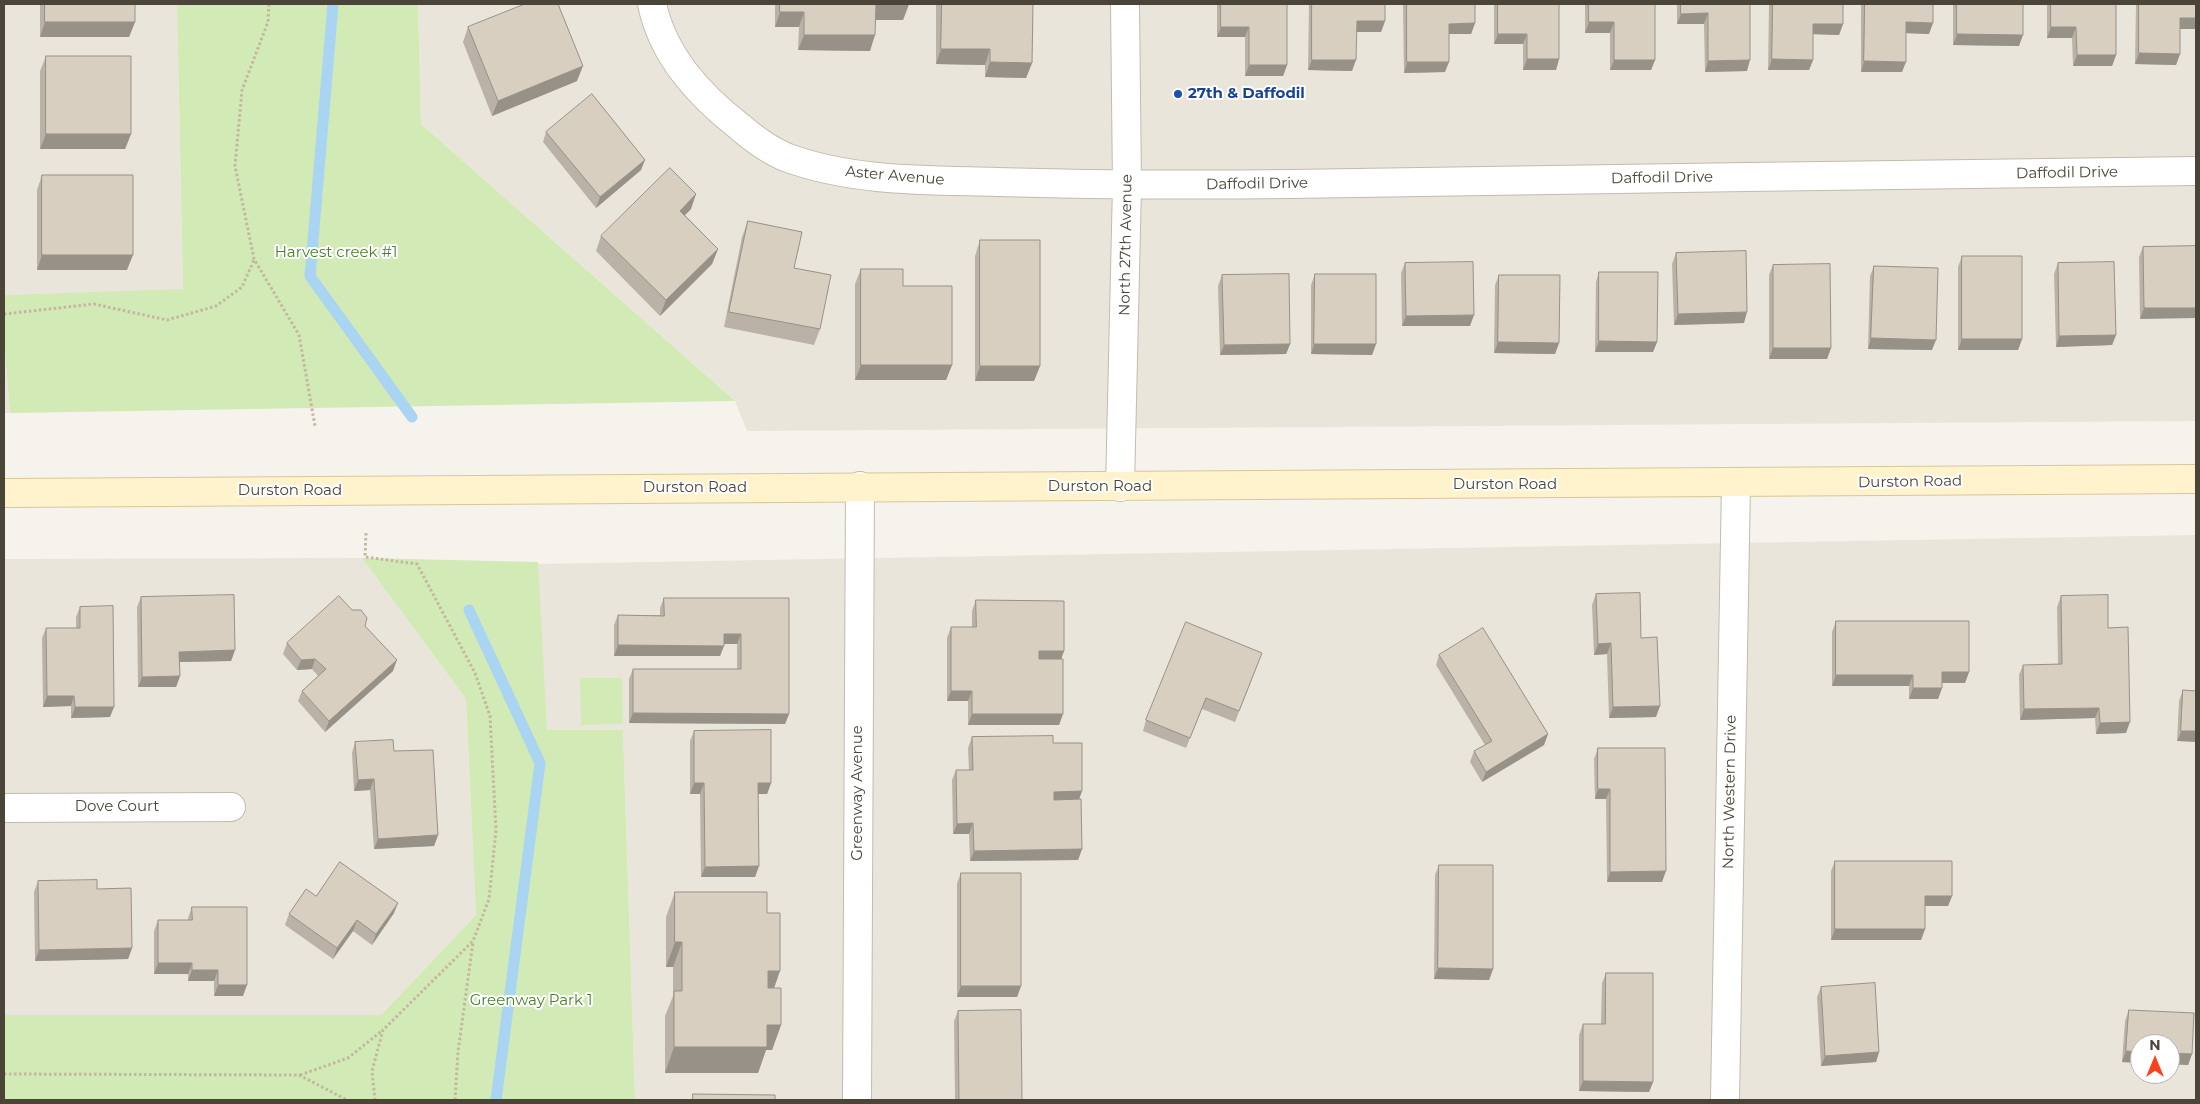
<!DOCTYPE html>
<style>
body{margin:0}
#map{position:relative;width:2200px;height:1104px;overflow:hidden;background:#f6f3ec;font-family:Montserrat,sans-serif}
canvas{display:block}
.frame{position:absolute;inset:0;border:5px solid #4b4439;pointer-events:none}
.north{position:absolute;left:2130px;top:1034px;width:50px;height:50px;box-sizing:border-box;background:#fff;border:1px solid #b7b4b0;border-radius:50%;rotate:0deg;font-size:14px;font-weight:700;line-height:20px;text-align:center;color:#4b4439}
.north::after{content:'';display:block;margin:auto;width:18px;height:22px;background:#fc3f1d;clip-path:polygon(50% 0,100% 100%,50% 72%,0 100%)}
</style>
<div id="map">
<canvas width="2200" height="1104"></canvas>
<div class="frame"></div>
<div class="north">N</div>
</div>
<script>
const ctx = document.querySelector('canvas').getContext('2d');
ctx.lineJoin = 'round';
function paint(path, color) {
  ctx.fillStyle = color;
  ctx.fill(path, 'evenodd');
}
function trace(path, color, width, dash) {
  ctx.strokeStyle = color;
  ctx.lineWidth = width;
  ctx.lineCap = dash ? 'butt' : 'round';
  ctx.setLineDash(dash || []);
  ctx.stroke(path);
}
function label(font, color, halo, rows, align = 'center') {
  ctx.font = font + ' Montserrat,sans-serif';
  ctx.lineWidth = 4;
  ctx.setLineDash([]);
  ctx.textBaseline = 'middle';
  ctx.strokeStyle = halo;
  ctx.fillStyle = color;
  for (const [text, x, y, turn = 0] of rows) {
    ctx.save();
    ctx.translate(x, y);
    ctx.rotate((+turn || 0) * Math.PI / 180);
    ctx.textAlign = isNaN(turn) ? turn : align;
    if (halo) ctx.strokeText(text, 0, 0);
    ctx.fillText(text, 0, 0);
    ctx.restore();
  }
}
paint(new Path2D(`
 M4,4H177L183,290L4,295Z
 M418,4H2196V421L747,431L735,401L421,124Z
 M4,339L10,413H4Z
 M2196,535V1100H635L623,730H547L535,564ZM2140,1044H2170V1074H2140Z
 M362,558L466,699L476,915L381,1015H4V559Z`), '#eae5da');
paint(new Path2D(`
 M177,4H418L421,124L735,401L10,413L4,339V295L183,289Z
 M362,558L538,562L547,730H623L635,1100H4V1015H381L476,915L466,699Z
 M580,678H622L623,724L581,725Z`), '#d2eab5');
trace(new Path2D(`
 M333,4L310,276L412,417
 M469,610L540,763L496,1100`), '#a9d4f2', 11);
const minor = new Path2D(`
 M652,4C663,56 699,95 740,127C754,139 770,151 788,158C855,182 927,180 997,182C1095,185 1193,185 1291,184C1593,179 1894,175 2196,171
 M4,808L231,807
 M857,1100L860,486
 M1725,1100L1736,483`);
const tertiary = new Path2D(`
 M1120,487L1127,186L1125,4`);
const secondary = new Path2D(`
 M4,493L2196,479`);
trace(minor, '#c2bbae', 30);
trace(tertiary, '#c2bbae', 30);
trace(secondary, '#d6c79b', 30);
trace(new Path2D(`
 M269,4L268,22L242,90L235,166L254,259L299,335L315,426
 M4,314L94,304L167,320L216,306L242,287L254,260
 M366,533L365,557L417,564L475,673L490,716L496,830L489,899L473,941L383,1030L372,1071L375,1100
 M4,1074L299,1075L347,1100
 M300,1075L348,1058L383,1030
 M455,1100L458,1052L473,942`), '#c4b79f', 3, [2.5, 2.5]);
trace(minor, '#fff', 28);
trace(tertiary, '#fff', 28);
trace(secondary, '#fff3cd', 28);
paint(new Path2D(`
 M40,4H135V22L129,37H40Z
 M775,4H909L903,20H875L870,51L798,50L799,27H775Z
 M936,4H1033L1032,63L1026,78L985,77V65L936,64Z
 M1217,4H1287V65L1283,76H1245V37H1217Z
 M1309,4H1385V21L1381,32H1356L1352,71L1308,70Z
 M1403,4H1475V23L1471,34H1449L1445,72L1404,73Z
 M1494,4H1559V59L1556,70H1523V44H1494Z
 M1585,4H1655V60L1651,70H1610V33H1585Z
 M1677,4H1750L1747,71L1705,72L1704,24H1677Z
 M1769,4H1843V24L1839,35L1813,34V60L1809,70H1768Z
 M1861,4H1933L1929,34L1906,33L1902,72H1861Z
 M1953,4H2023L2019,46L1953,45Z
 M2047,4H2116V55L2112,66H2073L2072,38H2047Z
 M2136,4H2196V29H2180V54L2176,65L2135,64Z
 M468,27L577,81L492,116L463,42Z
 M46,56L131,134L125,149H40V71Z
 M546,132L641,170L596,208L543,142Z
 M42,175L127,270H37V190Z
 M691,209L685,215L718,249L712,264L660,316L596,251L601,236Z
 M748,221L794,268L820,329L814,345L724,327L742,237Z
 M980,240L1040,366L1034,381H975V256Z
 M2196,246L2140,319L2139,257L2143,247Z
 M1676,253L1744,323L1674,325L1672,264Z
 M1962,256L2022,339L2018,350H1958V267Z
 M1405,263L1470,326H1402L1401,273Z
 M2058,263L2116,335L2112,345L2056,347L2054,274Z
 M1773,265L1831,348L1827,359H1769V275Z
 M1874,266L1932,350L1868,349L1870,276Z
 M861,269L903,286L952,365L946,380H855V284Z
 M1599,272L1657,342L1653,352H1595L1596,282Z
 M1315,274L1376,344L1372,355L1311,354V285Z
 M1222,275L1290,344L1286,354L1220,355L1218,286Z
 M1499,275L1559,343L1555,354L1494,353L1495,285Z
 M1596,594L1656,717L1609,718L1607,654L1594,655L1592,605Z
 M2061,596L2108,628L2126,733L2096,734L2095,718L2020,720L2019,675L2023,665L2058,664L2057,607Z
 M141,597L235,650L231,661L180,662V676L176,687H138L137,607Z
 M664,598H789V714L785,724L629,723V679L633,669H737V644H724L720,656H614V625L618,615H660V608Z
 M976,600L1064,651L1061,659L1063,714L1059,725H968V701H947V638L951,627H972V611Z
 M80,607L110,717L71,718V706L43,707L42,638L46,628H76V617Z
 M1836,621L1969,672L1965,683H1942V688L1938,699H1909V686H1832V632Z
 M365,626L393,671L325,732L298,701L302,691L318,676L312,669L297,670L283,654L287,643Z
 M1262,653L1235,722L1202,709L1186,748L1143,731L1146,720Z
 M1439,655L1548,734L1544,745L1482,782L1470,762L1474,751L1485,745L1436,665Z
 M2183,690L2196,691L2177,741L2179,701Z
 M694,731L771,783L767,794H758L759,866L755,877H701L700,794H690V741Z
 M972,737L1053,743L1082,791L1079,799L1082,849L1078,860L970,861L969,834H953L952,780L956,770H969L968,748Z
 M355,742L394,751L438,835L434,846L374,849L370,790L354,791L352,753Z
 M1598,748L1662,882H1607L1606,799H1595L1594,759Z
 M1835,861L1952,896L1948,906H1925V929L1921,940H1831V871Z
 M1439,865L1493,969L1489,980L1434,979L1435,875Z
 M961,873L1021,986L1017,997H957V883Z
 M38,881L97,889L132,948L128,959L35,961L34,892Z
 M675,892L767,913L774,988L781,1025L772,1050H766L758,1073H665V1016L673,996V967H666V917Z
 M316,896L394,913L372,945L353,931L333,959L285,925L289,914Z
 M192,907L243,996H214V981H188V974H154V931L158,920H188V918Z
 M1606,973L1653,1082L1649,1092L1579,1091V1035L1583,1024H1601L1602,983Z
 M1821,987L1879,1052L1876,1062L1821,1066L1817,997Z
 M2129,1010L2192,1054L2188,1065L2122,1062L2125,1021Z
 M958,1011L1022,1100H955L954,1021Z`), '#bab2a6');
paint(new Path2D(`
 M876,4H909L903,20H870Z
 M780,12H804L799,27H775Z
 M1708,13L1704,24H1677L1681,14Z
 M2180,18H2196V29H2176Z
 M1357,21H1385L1381,32H1353Z
 M45,22H135L129,37H40Z
 M1589,22H1614L1610,33H1585Z
 M1906,22L1933,23L1929,34L1902,33Z
 M1475,23L1471,34H1445L1449,24Z
 M1813,24H1843L1839,35L1809,34Z
 M1221,27H1249L1245,37H1217Z
 M2051,27H2076L2072,38H2047Z
 M1498,34H1527L1523,44H1494Z
 M1957,34L2023,35L2019,46L1953,45Z
 M804,35H875L870,51L798,50Z
 M941,49H990L985,65L936,64Z
 M2139,53L2180,54L2176,65L2135,64Z
 M2077,55H2116L2112,66H2073Z
 M1527,59H1559L1556,70H1523Z
 M1772,59L1813,60L1809,70H1768Z
 M1312,60H1356L1352,71L1308,70Z
 M1614,60H1655L1651,70H1610Z
 M1750,60L1747,71L1705,72L1708,61Z
 M1864,61L1906,62L1902,72H1861Z
 M990,62L1032,63L1026,78L985,77Z
 M1407,62H1449L1445,72L1404,73Z
 M1249,65H1287L1283,76H1245Z
 M583,66L577,81L492,116L498,101Z
 M46,134H131L125,149H40Z
 M645,160L641,170L596,208L600,197Z
 M696,194L691,209L674,226L680,211Z
 M718,249L712,264L660,316L666,300Z
 M42,255H133L127,270H37Z
 M2144,308H2196V318L2140,319Z
 M1747,312L1744,323L1674,325L1678,314Z
 M1474,315L1470,326H1402L1406,316Z
 M2116,335L2112,345L2056,347L2059,336Z
 M1871,338L1936,340L1932,350L1868,349Z
 M1962,339H2022L2018,350H1958Z
 M1599,341L1657,342L1653,352H1595Z
 M1498,342L1559,343L1555,354L1494,353Z
 M1290,344L1286,354L1220,355L1224,345Z
 M1314,344H1376L1372,355L1311,354Z
 M1773,348H1831L1827,359H1769Z
 M861,365H952L946,380H855Z
 M980,366H1040L1034,381H975Z
 M724,634H741L737,644H720Z
 M1611,643L1607,654L1594,655L1598,644Z
 M618,645L724,646L720,656H614Z
 M235,650L231,661L176,662L179,652Z
 M1039,651H1064L1060,662H1035Z
 M315,659L312,669L297,670L301,660Z
 M397,660L393,671L325,732L329,721Z
 M1942,672H1969L1965,683H1938Z
 M1836,675H1913L1909,686H1832Z
 M180,676L176,687H138L142,677Z
 M1913,688H1942L1938,699H1909Z
 M951,691H972L968,701H947Z
 M47,696H74L71,706L43,707Z
 M1660,706L1656,717L1609,718L1613,707Z
 M75,707H114L110,717L71,718Z
 M2099,708L2095,718L2020,720L2024,709Z
 M633,713L789,714L785,724L629,723Z
 M972,714H1063L1059,725H968Z
 M2130,722L2126,733L2096,734L2100,723Z
 M2181,731H2196V742L2177,741Z
 M1548,734L1544,745L1482,782L1486,772Z
 M374,779L370,790L354,791L358,780Z
 M694,783H704L700,794H690Z
 M758,783H771L767,794H754Z
 M1598,789H1610L1606,799H1595Z
 M1082,791L1078,802L1050,803L1054,792Z
 M973,823L969,834H953L957,824Z
 M438,835L434,846L374,849L378,839Z
 M1082,849L1078,860L970,861L974,851Z
 M759,866L755,877H701L705,867Z
 M1666,871L1662,882H1607L1610,872Z
 M1925,896H1952L1948,906H1921Z
 M398,903L394,913L372,945L376,934Z
 M357,920L353,931L333,959L337,948Z
 M1835,929H1925L1921,940H1831Z
 M675,942H682L673,967H666Z
 M132,948L128,959L35,961L39,950Z
 M158,963H192L188,974H154Z
 M1438,968L1493,969L1489,980L1434,979Z
 M192,970H218L214,981H188Z
 M768,971H780L771,997H759Z
 M218,985H247L243,996H214Z
 M961,986H1021L1017,997H957Z
 M767,1025H781L772,1050H766L758,1073H665L674,1047Z
 M2126,1051L2140,1052V1063L2122,1062Z
 M1879,1052L1876,1062L1821,1066L1825,1056Z
 M2170,1053L2192,1054L2188,1065L2170,1064Z
 M1583,1081L1653,1082L1649,1092L1579,1091Z`), '#979187');
const building = new Path2D(`
 M45,4H135V22H45Z
 M525,4H558L583,66L498,101L468,27Z
 M780,4H909H876L875,35H804V12H780Z
 M942,4H1033L1032,63L990,62V49H941Z
 M1221,4H1287V65H1249V27H1221Z
 M1312,4H1385V21H1357L1356,60H1312Z
 M1407,4H1475V23L1449,24V62H1407Z
 M1498,4H1559V59H1527V34H1498Z
 M1589,4H1655V60H1614V22H1589Z
 M1681,4H1750V60L1708,61V13L1681,14Z
 M1773,4H1843V24H1813V60L1772,59Z
 M1865,4H1933V23L1906,22V62L1864,61Z
 M1957,4H2023V35L1957,34Z
 M2051,4H2116V55H2077L2076,27H2051Z
 M2139,4H2196V18H2180V54L2139,53Z
 M46,56H131V134H46Z
 M592,94L645,160L600,197L546,132Z
 M670,168L696,194L680,211L718,249L666,300L601,236Z
 M42,175H133V255H42Z
 M748,221L802,232L794,268L831,275L820,329L729,312Z
 M980,240H1040V366H980Z
 M2196,246V308H2144L2143,247Z
 M1746,251L1747,312L1678,314L1676,253Z
 M1962,256H2022V339H1962Z
 M1473,262L1474,315L1406,316L1405,263Z
 M2114,262L2116,335L2059,336L2058,263Z
 M1830,264L1831,348H1773V265Z
 M1874,266L1938,268L1936,340L1871,338Z
 M861,269H903V286H952V365H861Z
 M1599,272H1658L1657,342L1599,341Z
 M1289,274L1290,344L1224,345L1222,275Z
 M1315,274H1376V344H1314Z
 M1499,275H1560L1559,343L1498,342Z
 M1640,593L1641,638L1657,637L1660,706L1613,707L1611,643L1598,644L1596,594Z
 M234,595L235,650L179,652L180,676L142,677L141,597Z
 M2108,595V628L2128,627L2130,722L2100,723L2099,708L2024,709L2023,665L2062,664L2061,596Z
 M339,596L352,610H361L367,618L365,626L397,660L329,721L302,691L326,669L315,659L301,660L287,643Z
 M664,598H789V714L633,713V669H741V634H724V646L618,645V615L664,616Z
 M976,600L1064,601V651H1039V659H1063V714H972V691H951V627H976Z
 M113,606L114,707H75L74,696H47L46,628H80V607Z
 M1836,621H1969V672H1942V688H1913V675H1836Z
 M1186,622L1262,653L1239,711L1206,698L1190,738L1146,720Z
 M1483,628L1548,734L1486,772L1474,751L1492,741L1439,655Z
 M2183,690L2196,691V731H2181Z
 M771,730V783H758L759,866L705,867L704,783H694V731Z
 M1053,736V743H1082V791L1054,792V800L1081,799L1082,849L974,851L973,823L957,824L956,770H973L972,737Z
 M393,740L394,751L433,750L438,835L378,839L374,779L358,780L355,742Z
 M1598,748H1665L1666,871L1610,872V789H1598Z
 M1835,861H1952V896H1925V929H1835Z
 M340,862L398,903L376,934L357,920L337,948L289,914L306,889L316,896Z
 M1439,865H1493V969L1438,968Z
 M961,873H1021V986H961Z
 M97,880V889L131,888L132,948L39,950L38,881Z
 M675,892H767V913H780V971H768V988H781V1025H767V1047H674V991H682V942H675Z
 M192,907H247V985H218V970H192V963H158V920H192Z
 M1606,973H1653V1082L1583,1081V1024H1605Z
 M1875,983L1879,1052L1825,1056L1821,987Z
 M1021,1010L1022,1100H959L958,1011Z
 M2129,1010L2194,1013L2192,1054L2170,1053V1044H2140V1052L2126,1051Z
 M693,1094L775,1095V1100H693Z`);
paint(building, '#d8cfc1');
trace(building, '#979187', 1);
for (const [x, y, r, color] of [
 [1178,94,5,"#1a4fb4"]
]) {
  const dot = new Path2D();
  dot.arc(x, y, r, 0, 2 * Math.PI);
  ctx.fillStyle = color;
  ctx.fill(dot);
  trace(dot, '#fff', 2);
}
label('bold 15px', '#164399', '#fff', [
 ["27th & Daffodil",1188,94]
], 'left');
label('15px', '#4b4439', '#fff', [
 ["Daffodil Drive",2067,173,-1],
 ["Aster Avenue",895,176,5],
 ["Daffodil Drive",1662,178,-1],
 ["Daffodil Drive",1257,184,-1],
 ["North 27th Avenue",1126,245,-89],
 ["Durston Road",1910,482,-1],
 ["Durston Road",1505,485],
 ["Durston Road",1100,487],
 ["Durston Road",695,488],
 ["Durston Road",290,491],
 ["North Western Drive",1730,792,-89],
 ["Greenway Avenue",858,793,-90],
 ["Dove Court",117,807]
]);
label('15px', '#4a7f2a', '#fff', [
 ["Harvest creek #1",336,253],
 ["Greenway Park 1",531,1001]
]);
</script>
